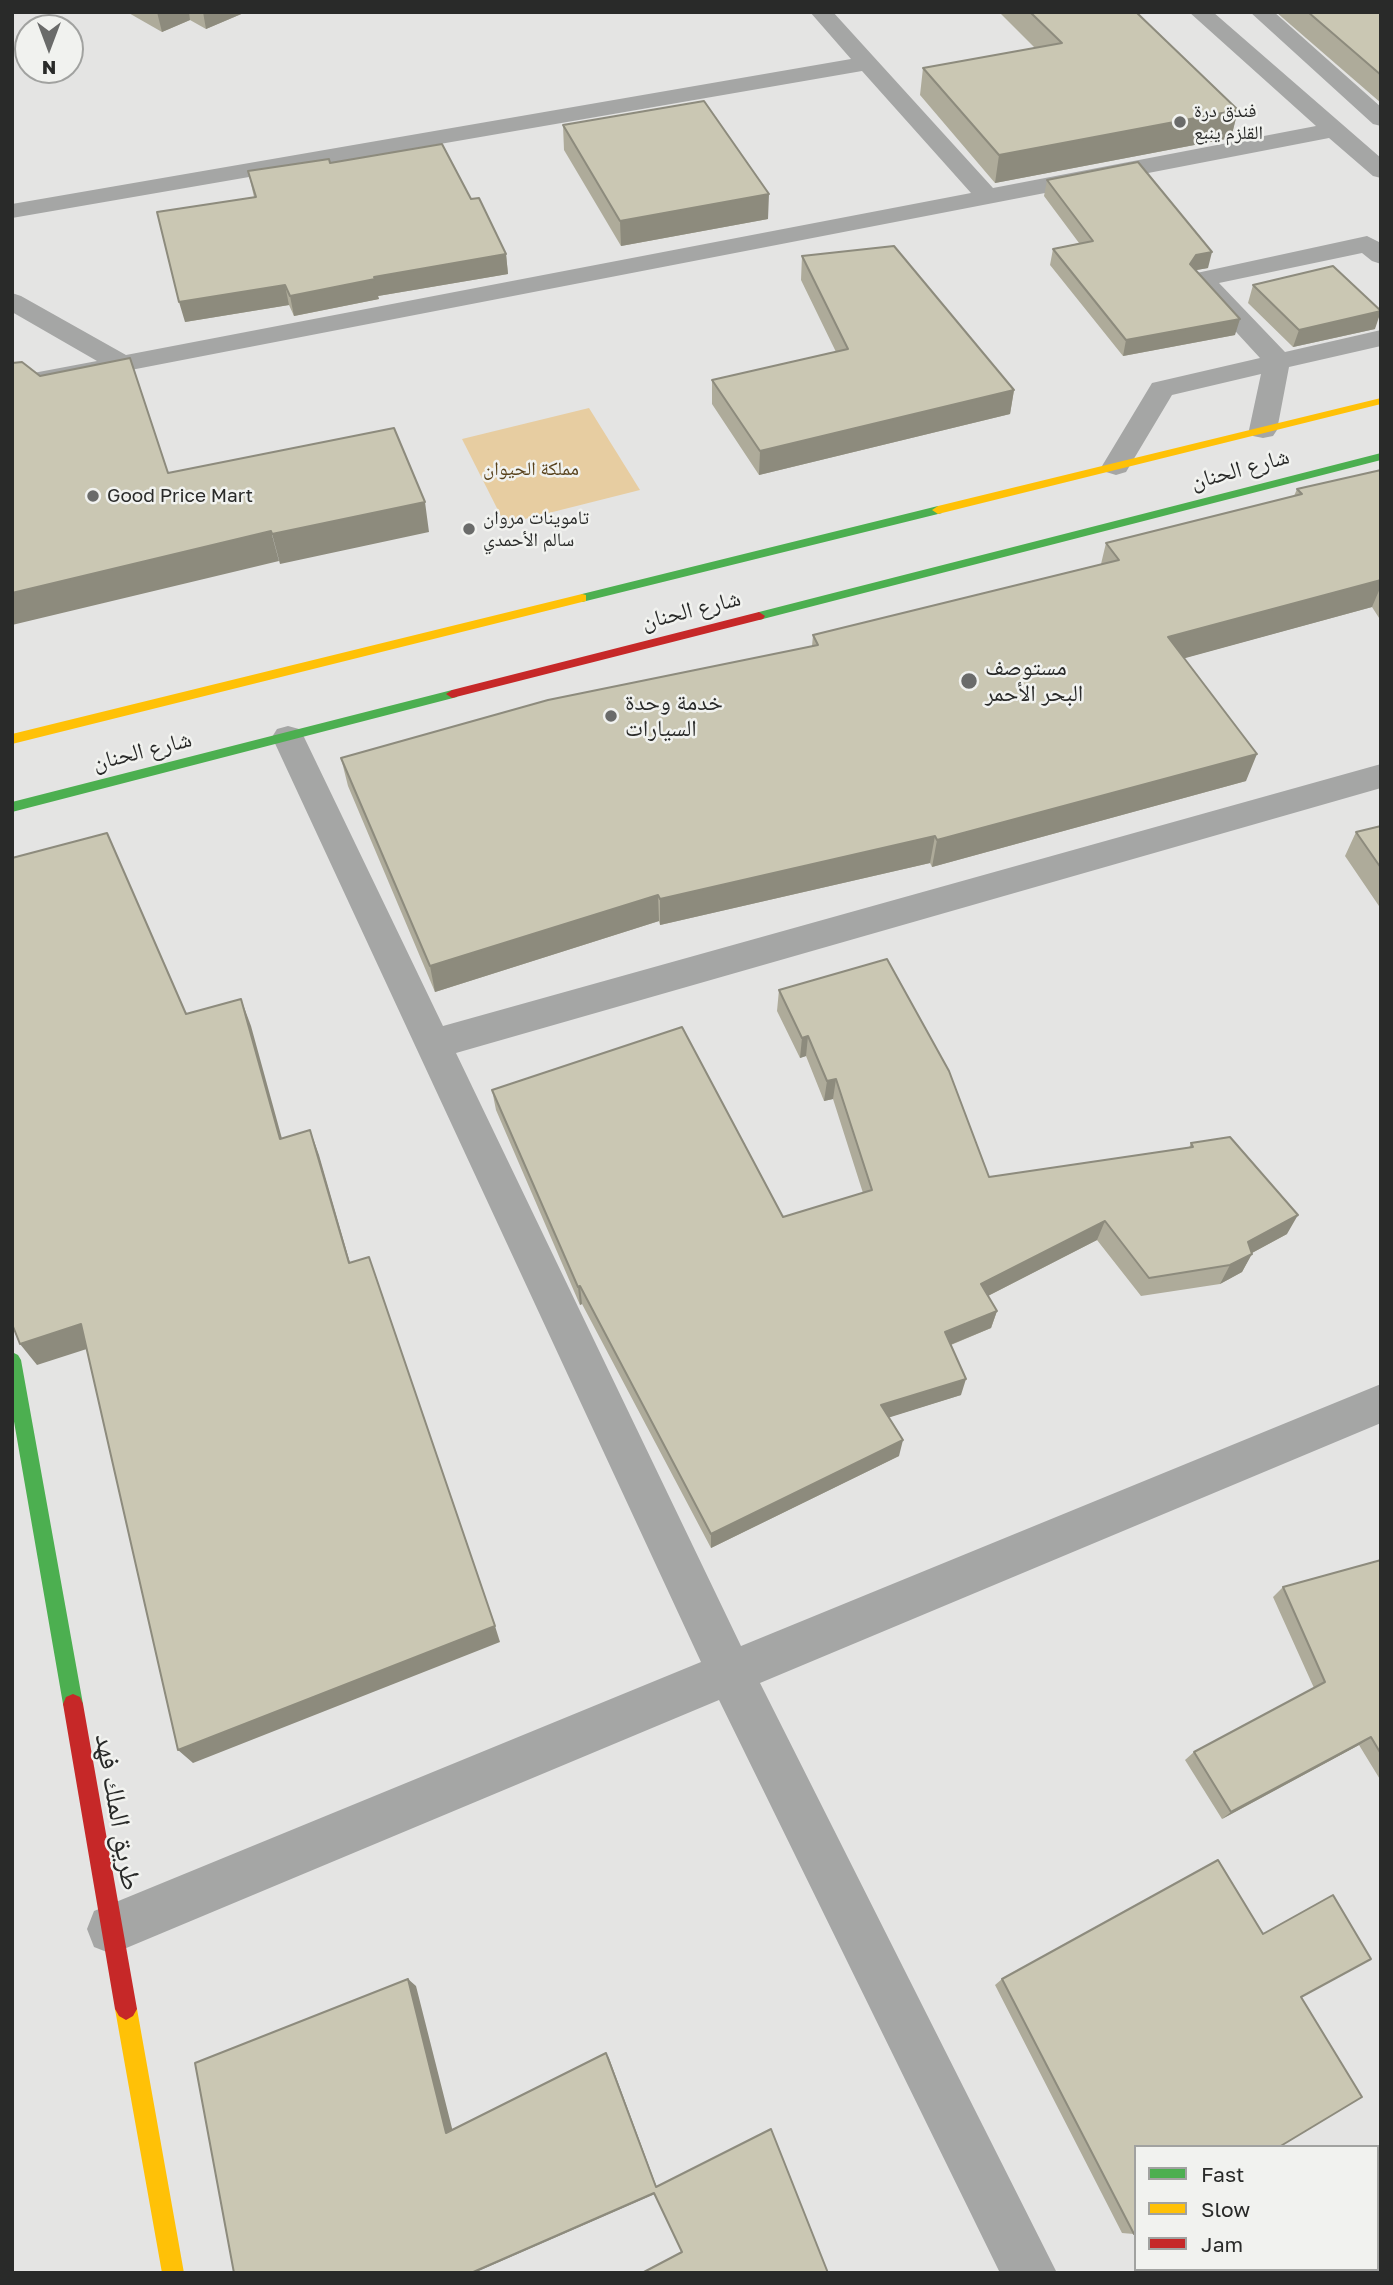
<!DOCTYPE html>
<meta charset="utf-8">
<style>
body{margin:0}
#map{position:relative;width:1393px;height:2285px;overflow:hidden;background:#e4e4e3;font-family:"Golos Text",sans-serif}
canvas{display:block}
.frame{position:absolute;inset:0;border:14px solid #292a29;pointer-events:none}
.legend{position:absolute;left:1134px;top:2145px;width:245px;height:126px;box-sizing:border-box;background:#f1f2ef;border:2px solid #a1a2a0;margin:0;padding:9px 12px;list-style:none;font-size:21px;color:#292a29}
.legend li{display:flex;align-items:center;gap:14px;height:35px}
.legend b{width:35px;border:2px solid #a1a2a0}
.north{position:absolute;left:14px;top:14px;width:70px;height:70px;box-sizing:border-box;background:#f1f2ef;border:2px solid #a1a2a0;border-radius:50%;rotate:180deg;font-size:19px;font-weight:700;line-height:28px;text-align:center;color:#292a29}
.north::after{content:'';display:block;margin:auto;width:24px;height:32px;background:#6a6b6a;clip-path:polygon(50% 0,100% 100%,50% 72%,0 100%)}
</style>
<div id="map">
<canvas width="1393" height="2285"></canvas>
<div class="frame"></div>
<ul class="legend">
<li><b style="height:9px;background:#4caf50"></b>Fast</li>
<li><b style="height:9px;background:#ffc107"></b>Slow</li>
<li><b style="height:9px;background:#c62828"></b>Jam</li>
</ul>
<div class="north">N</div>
</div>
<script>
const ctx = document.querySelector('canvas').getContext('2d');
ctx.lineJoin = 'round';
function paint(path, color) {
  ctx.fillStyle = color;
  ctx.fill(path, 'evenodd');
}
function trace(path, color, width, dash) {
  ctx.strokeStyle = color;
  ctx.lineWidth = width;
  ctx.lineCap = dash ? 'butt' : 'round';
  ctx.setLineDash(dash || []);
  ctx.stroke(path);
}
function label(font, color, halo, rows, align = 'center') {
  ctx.font = font + ' "Golos Text","Noto Naskh Arabic",sans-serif';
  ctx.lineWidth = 5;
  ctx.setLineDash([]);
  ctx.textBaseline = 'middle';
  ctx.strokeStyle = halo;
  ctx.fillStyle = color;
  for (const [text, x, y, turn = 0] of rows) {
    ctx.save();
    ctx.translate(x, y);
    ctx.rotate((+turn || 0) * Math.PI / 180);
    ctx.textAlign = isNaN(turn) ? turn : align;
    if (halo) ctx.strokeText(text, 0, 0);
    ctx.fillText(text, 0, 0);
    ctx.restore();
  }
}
paint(new Path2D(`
 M589,408L640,490L505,524L462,439Z`), '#e7cda1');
paint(new Path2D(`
 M810,12H833L993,188L1316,126L1189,12H1213L1381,158V178L1373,176L1329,138L12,393V377L97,361L12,312V293L21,296L126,355L971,193L862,71L12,218V204L851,59Z
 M1250,12H1274L1381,107V126L1373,124Z
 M1367,236L1381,243V264L1372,261L1362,253L1219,283L1285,352L1381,330V346L1289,367L1277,430L1273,436L1263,438L1253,436L1249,430L1261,374L1172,395L1126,472L1116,475L1106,472L1102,466L1152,383L1260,358L1192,284L1188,279L1192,274Z
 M288,726L299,729L304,737L443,1026L1381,764V788L456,1053L741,1646L1381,1384V1423L760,1683L1057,2273H1000L719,1700L112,1954L94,1947L87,1929L94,1911L701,1662L272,737L277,729Z`), '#a5a6a5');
paint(new Path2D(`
 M1381,453V460L759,620L753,616L759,612Z
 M938,506L942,507V513L582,602L576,598L582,594Z
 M452,690L458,694L457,697L12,812V802Z
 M12,1352L18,1355L21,1360L83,1704L80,1711L73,1714L66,1711L63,1704L12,1410Z`), '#4caf50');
paint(new Path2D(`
 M1381,398V404L938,514L932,510L938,506Z
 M582,594L586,595V601L12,744V734Z
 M126,1998L133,2002L137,2009L184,2273H162L115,2009L119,2002Z`), '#ffc107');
paint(new Path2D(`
 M759,612L765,616L763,619L452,698L446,694L452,690Z
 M73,1694L80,1697L83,1704L137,2009L133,2016L126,2020L119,2016L115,2009L63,1704L66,1697Z`), '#c62828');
paint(new Path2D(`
 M127,12H246L206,29L190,20L162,32Z
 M999,12H1136L1238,110L1231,138L995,183L920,95L923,68L1035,48Z
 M1276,12H1381V103Z
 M563,125L768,219L621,246L564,150Z
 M330,163L471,199L506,254L508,274L378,296L379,299L294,316L289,305L185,322L254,197L248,171Z
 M1047,180L1208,268L1196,270L1235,335L1123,356L1050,265L1053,249L1079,243L1044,196Z
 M802,256L1014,390L1010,414L759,475L712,404V380L836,352L801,280Z
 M1253,285L1375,329L1293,347L1248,303Z
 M1381,470V621L1372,607L1184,658L1246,781L932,867L930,863L660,925L659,921L435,992L348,786L341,758L812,646L813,635L1101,564L1106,543L1294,496L1297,489Z
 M1381,826V909L1345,856L1356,832Z
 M779,990L989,1177L1189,1148L1191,1143L1287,1234L1252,1253L1242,1272L1220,1284L1141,1296L1097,1240L988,1296L997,1311L991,1328L951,1345L961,1395L889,1417L899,1456L711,1548L582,1304L580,1305L496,1110L492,1090L783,1217L863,1193L833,1099L824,1101L806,1056L800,1058L777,1011Z
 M1381,1560V1781L1359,1745L1222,1819L1185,1760L1194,1752L1314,1688L1273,1597L1283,1587Z
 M1002,1979L1134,2234L1122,2233L995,1985Z`), '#aeab9a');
paint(new Path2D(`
 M157,12H189L190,20L162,32Z
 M203,12H246L206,29Z
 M1238,110L1231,138L995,183L999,155Z
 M769,194L768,219L621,246L620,221Z
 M1212,252L1208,268L1191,271L1190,264L1196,255Z
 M506,254L508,274L378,296L379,299L294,316L290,296L374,277Z
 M285,285L289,305L185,322L179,302Z
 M1381,311L1375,329L1293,347L1299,330Z
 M1240,319L1235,335L1123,356L1126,340Z
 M1014,390L1010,414L759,475L760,451Z
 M425,502L429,532L280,564L272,534Z
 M271,531L279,561L12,625V593Z
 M1381,580V586L1372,607L1160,665L1168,637Z
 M1257,754L1246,781L932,867L937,840Z
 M935,836L930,863L660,925V899Z
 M658,895L659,921L435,992L430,966Z
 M241,999L251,1026L289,1164L280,1139Z
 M808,1036L806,1056L800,1058L802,1038Z
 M836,1079L833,1099L824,1101L827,1081Z
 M310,1130L319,1155L357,1287L349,1263Z
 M1298,1215L1287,1234L1237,1261L1248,1242Z
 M1105,1221L1097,1240L976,1302L981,1284Z
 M1252,1254L1242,1272L1220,1284L1230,1265Z
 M580,1286L582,1304L580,1305L578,1287Z
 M997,1311L991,1328L940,1349L945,1332Z
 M81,1324L96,1346L37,1365L20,1344Z
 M966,1379L961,1395L878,1421L881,1405Z
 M903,1440L899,1456L711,1548V1534Z
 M495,1626L500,1642L193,1763L178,1750Z
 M1371,1737L1359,1745L1222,1819L1231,1812Z
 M408,1979L416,1986L454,2136L446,2133Z
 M606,2053L609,2058L657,2188L656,2187Z
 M654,2193L655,2194L474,2273H471Z`), '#8d8b7d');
const building = new Path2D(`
 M1030,12H1136L1238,110L999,155L923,68L1062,43Z
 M1308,12H1381V75Z
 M704,101L769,194L620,221L563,125Z
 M442,144L471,199L479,198L506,254L374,277L375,279L290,296L285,285L179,302L157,212L256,197L248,171L329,159L330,163Z
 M1138,162L1212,252L1196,255L1190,264L1240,319L1126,340L1053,249L1093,241L1047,180Z
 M894,246L1014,390L760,451L712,380L848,349L802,256Z
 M1333,266L1381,311L1299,330L1253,285Z
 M130,358L168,473L394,428L425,502L272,534L271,531L12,593V363L22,362L40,376Z
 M1381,470V580L1168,637L1257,754L937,840L935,836L660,899L658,895L430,966L341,758L548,700L818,645L813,635L1119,560L1106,543L1302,494L1297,489Z
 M1381,826V868L1356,832Z
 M107,833L186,1014L241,999L280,1139L310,1130L349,1263L369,1257L495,1626L178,1750L81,1324L20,1344L12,1324V858Z
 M887,959L949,1071L989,1177L1193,1147L1191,1143L1230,1137L1298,1215L1248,1242L1252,1254L1230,1265L1149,1278L1105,1221L981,1284L997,1311L945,1332L966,1379L881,1405L903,1440L711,1534L580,1286L578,1287L492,1090L682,1027L783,1217L872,1190L836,1079L827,1081L808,1036L802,1038L779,990Z
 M1381,1560V1754L1371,1737L1231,1812L1194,1752L1325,1682L1283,1587Z
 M1218,1860L1263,1934L1333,1895L1371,1959L1301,1997L1362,2097L1279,2147H1136V2233L1134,2234L1002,1979Z
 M408,1979L446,2133L606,2053L656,2187L771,2129L828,2273H642L682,2252L654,2193L471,2273H234L195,2063Z`);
paint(building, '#cac7b3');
trace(building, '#8d8b7d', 2);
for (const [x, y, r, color] of [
 [1180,122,7,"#6a6b6a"],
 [93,496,7,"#6a6b6a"],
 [469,529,7,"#6a6b6a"],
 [969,681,9,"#6a6b6a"],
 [611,716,7,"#6a6b6a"]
]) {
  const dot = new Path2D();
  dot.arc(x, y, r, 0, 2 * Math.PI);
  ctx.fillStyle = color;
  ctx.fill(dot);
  trace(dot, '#f1f2ef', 2.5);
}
label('19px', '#292a29', '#f1f2ef', [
 ["فندق درة",1194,111],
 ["القلزم ينبع",1194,133],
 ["Good Price Mart",107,496],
 ["تاموينات مروان",483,518],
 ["سالم الأحمدي",483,540]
], 'left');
label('19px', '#58421c', '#f1f2ef', [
 ["مملكة الحيوان",531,469]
]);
label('23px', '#292a29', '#f1f2ef', [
 ["شارع الحنان",1240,469,-15],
 ["شارع الحنان",691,610,-14],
 ["شارع الحنان",142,751,-14]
]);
label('23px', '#292a29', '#f1f2ef', [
 ["مستوصف",985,668],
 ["البحر الأحمر",985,694],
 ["خدمة وحدة",625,703],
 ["السيارات",625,729]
], 'left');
label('28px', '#292a29', '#f1f2ef', [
 ["طريق الملك فهد",118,1812,80]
]);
</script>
